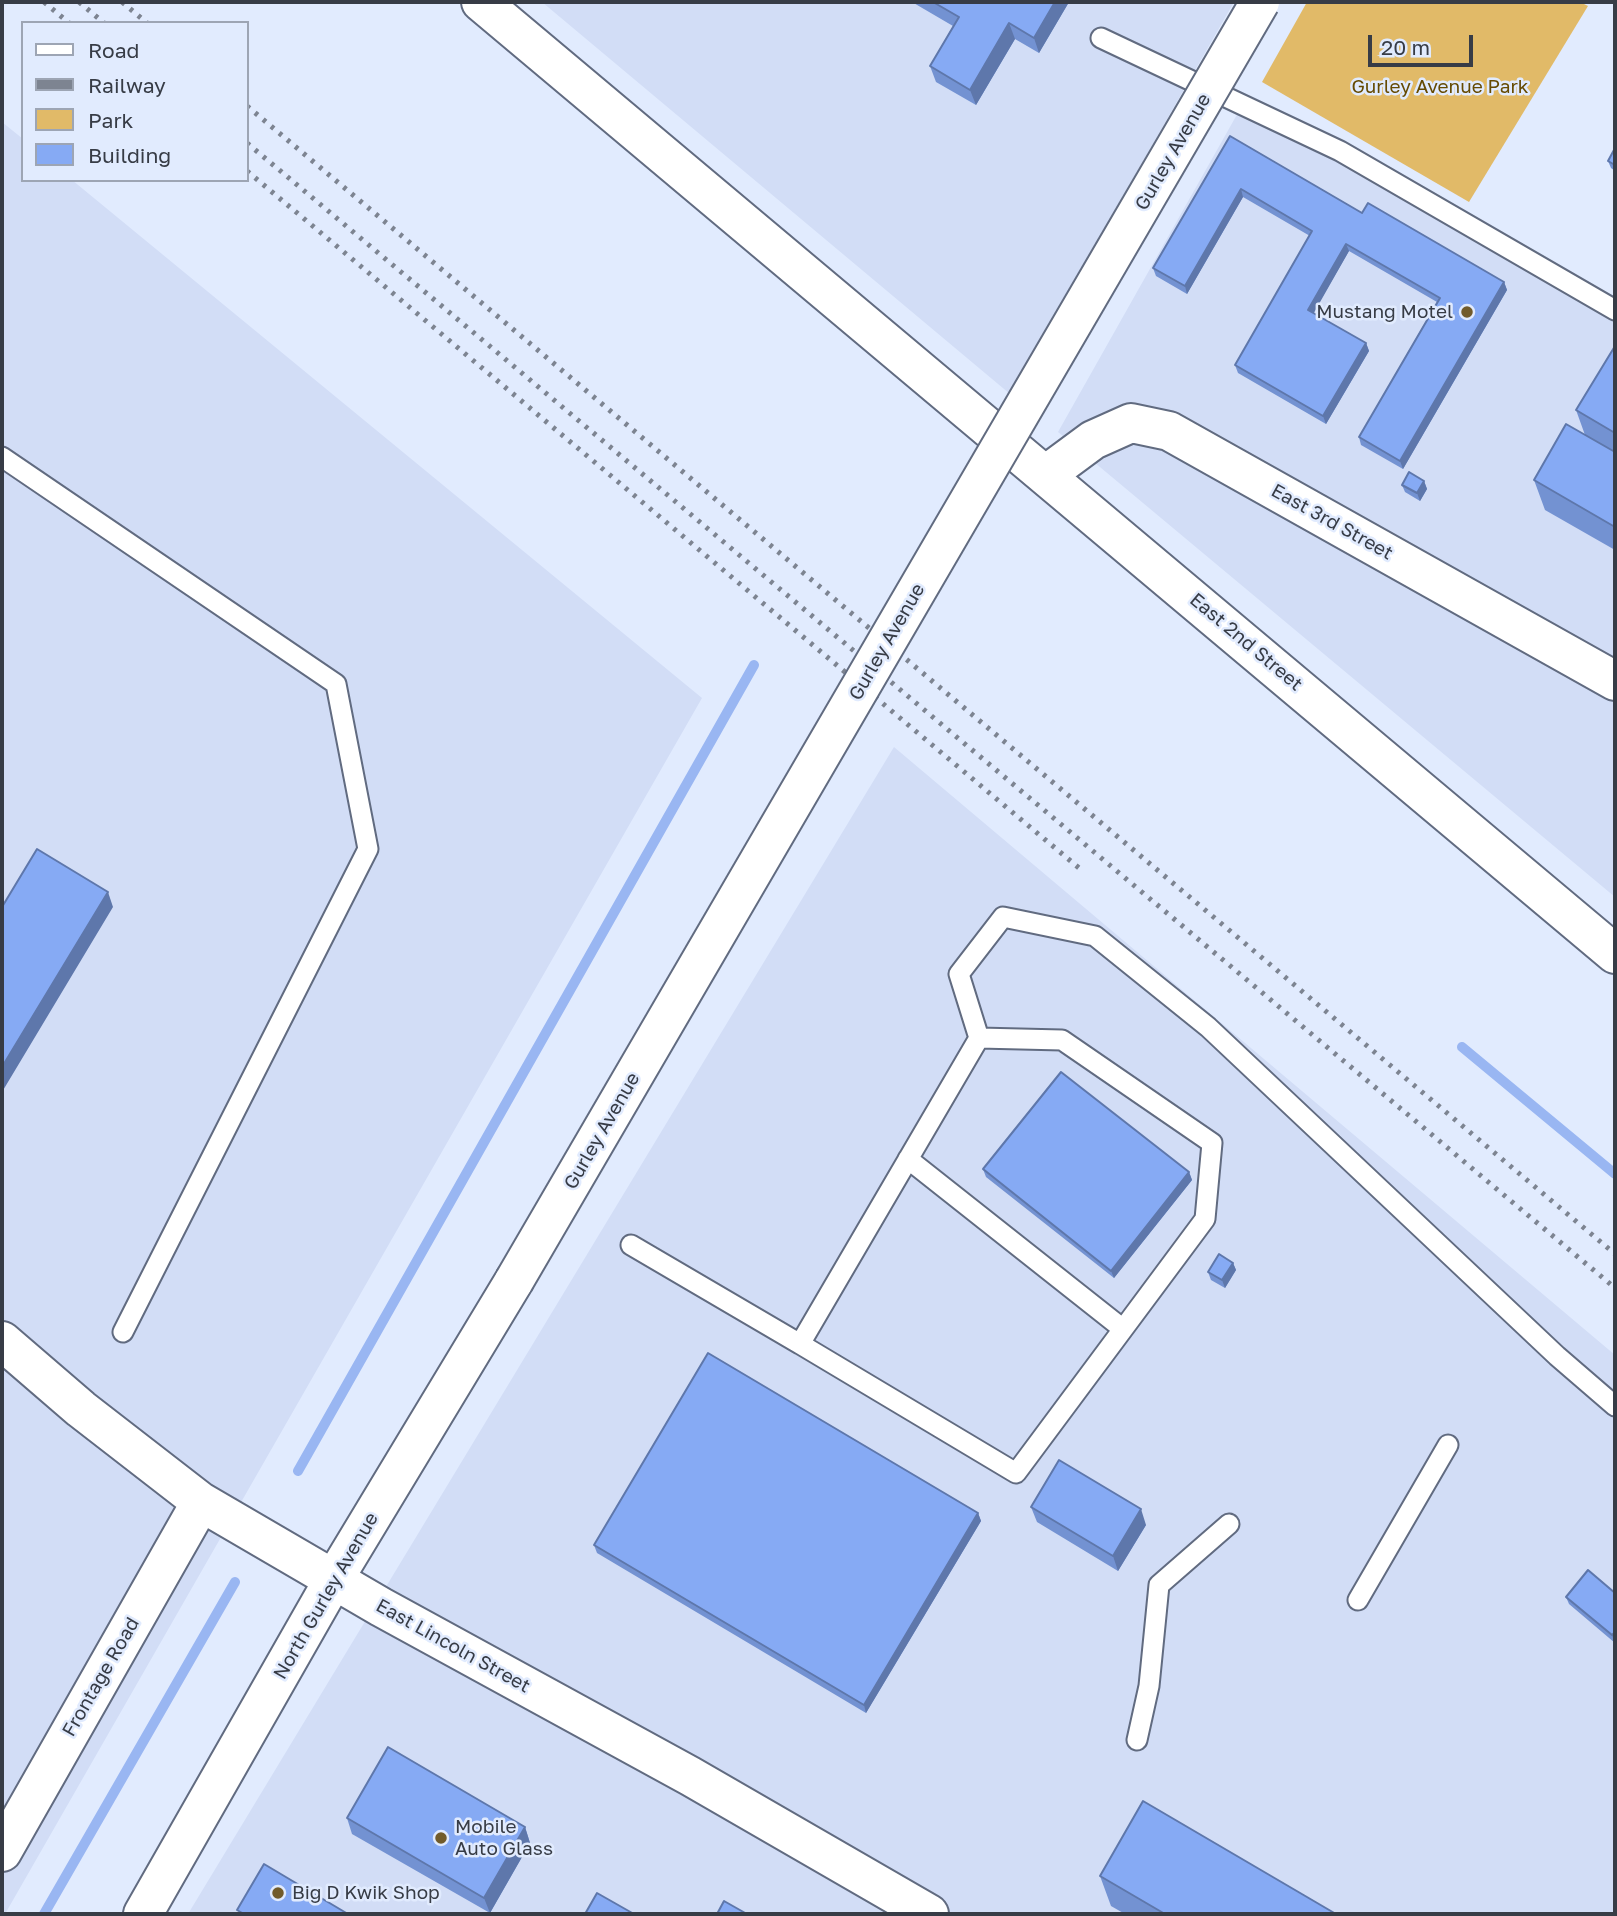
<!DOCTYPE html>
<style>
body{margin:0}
#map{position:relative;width:1617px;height:1916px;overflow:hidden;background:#e1ebfe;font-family:"Golos Text",sans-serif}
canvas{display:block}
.frame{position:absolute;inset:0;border:4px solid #373c46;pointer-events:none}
.legend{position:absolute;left:21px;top:21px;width:228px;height:161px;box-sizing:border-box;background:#e1ebfe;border:2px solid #9da5b4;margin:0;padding:9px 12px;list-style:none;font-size:21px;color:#373c46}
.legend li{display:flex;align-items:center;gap:14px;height:35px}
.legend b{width:35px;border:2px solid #9da5b4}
.scale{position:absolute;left:1368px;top:35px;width:105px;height:32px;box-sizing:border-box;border:4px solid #373c46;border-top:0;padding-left:9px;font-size:21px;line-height:24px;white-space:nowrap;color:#373c46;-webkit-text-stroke:5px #e1ebfe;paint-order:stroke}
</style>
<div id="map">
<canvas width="1617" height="1916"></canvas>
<div class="frame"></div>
<ul class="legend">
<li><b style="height:9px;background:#fff"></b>Road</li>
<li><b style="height:9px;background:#7d8491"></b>Railway</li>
<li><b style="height:19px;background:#e1ba68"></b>Park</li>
<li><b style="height:19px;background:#86aaf4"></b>Building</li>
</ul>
<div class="scale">20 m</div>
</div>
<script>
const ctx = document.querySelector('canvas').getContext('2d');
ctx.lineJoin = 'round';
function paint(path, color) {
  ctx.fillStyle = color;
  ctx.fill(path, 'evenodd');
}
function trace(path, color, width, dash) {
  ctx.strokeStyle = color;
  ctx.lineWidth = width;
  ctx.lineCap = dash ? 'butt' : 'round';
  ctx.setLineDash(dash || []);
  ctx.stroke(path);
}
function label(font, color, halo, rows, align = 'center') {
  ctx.font = font + ' "Golos Text",sans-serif';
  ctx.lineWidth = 5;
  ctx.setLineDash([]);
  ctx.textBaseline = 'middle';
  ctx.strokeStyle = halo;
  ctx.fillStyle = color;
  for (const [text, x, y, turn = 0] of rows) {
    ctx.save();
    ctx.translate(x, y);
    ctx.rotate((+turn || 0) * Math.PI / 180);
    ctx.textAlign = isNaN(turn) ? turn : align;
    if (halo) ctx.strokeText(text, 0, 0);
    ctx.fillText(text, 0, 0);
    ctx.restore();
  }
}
paint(new Path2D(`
 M542,2H1234L1010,394Z
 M1248,95L1615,311V897L1058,432Z
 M2,122L23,139V180H72L702,698L5,1914H2Z
 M894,747L1615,1355V1914H188Z`), '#d2ddf6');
paint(new Path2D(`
 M1307,2H1580L1588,6L1469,202L1262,82Z`), '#e1ba68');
trace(new Path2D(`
 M1462,1047L1615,1174
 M298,1471L754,665
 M44,1914L235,1582`), '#99b6f2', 10);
const service = new Path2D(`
 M1101,38L1340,151L1615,310
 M2,457L336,684L368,849L123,1332
 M979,1038L1062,1040L1212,1143L1205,1219L1016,1473L800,1344L979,1038L959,974L1003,917L1095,936L1208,1027L1557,1356L1615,1406
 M908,1159L1123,1329
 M631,1245L800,1344
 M1358,1600L1448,1445
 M1137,1740L1149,1686L1159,1585L1229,1524`);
const minor = new Path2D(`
 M1047,474L1093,440L1131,423L1169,431L1615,681
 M2,1341L81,1409L201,1502L381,1607L690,1776L929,1914
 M2,1852L201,1502`);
const tertiary = new Path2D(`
 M143,1914L334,1579L514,1281`);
const primary = new Path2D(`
 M481,2L1615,954`);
trace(service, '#616b80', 23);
trace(minor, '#616b80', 42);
trace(tertiary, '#616b80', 42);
trace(primary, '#616b80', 42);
trace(service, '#fff', 19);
trace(minor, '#fff', 38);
trace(tertiary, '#fff', 38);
trace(primary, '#fff', 38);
trace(new Path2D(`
 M44,2L69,23
 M79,2L104,23
 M122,2L147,23
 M247,106L1615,1254
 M247,143L1615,1288
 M247,171L1079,868`), '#7d8491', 5, [3.5, 7]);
const tertiaryBridge = new Path2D(`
 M514,1281L1260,2`);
trace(tertiaryBridge, '#616b80', 42, []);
trace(tertiaryBridge, '#fff', 38);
paint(new Path2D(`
 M912,2H1069L1039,53L1015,39L976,105L936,82L930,66L953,26Z
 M1230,136L1362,213L1504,282L1507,290L1403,469L1361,445L1359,437L1437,302L1349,251L1313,313L1366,343L1369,351L1326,424L1238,373L1235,365L1310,236L1243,197L1187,294L1156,276L1153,268Z
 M1615,148V171L1611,168L1608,161Z
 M1615,346V550L1545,510L1534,480L1585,435L1576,410Z
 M1424,481L1427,489L1420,501L1405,492L1402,485Z
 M983,1169L1189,1172L1192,1180L1114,1278L986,1177Z
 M1233,1263L1236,1270L1225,1288L1211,1280L1208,1272Z
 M1031,1507L1146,1525L1118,1571L1037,1522Z
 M978,1513L981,1521L866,1713L597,1553L594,1545Z
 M1615,1593V1643L1569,1604L1566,1597Z
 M347,1818L525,1827L530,1843L490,1913L352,1834Z
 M1100,1876L1336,1914H1125L1111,1906Z`), '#7392d2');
paint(new Path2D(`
 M1055,2H1069L1039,53L1034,38Z
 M1009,23L1015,39L976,105L970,90Z
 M1241,189L1243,197L1187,294L1185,286Z
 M1346,244L1349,251L1311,318L1308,310Z
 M1504,282L1507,290L1403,469L1400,461Z
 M1366,343L1369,351L1326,424L1323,416Z
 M1424,481L1427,489L1420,501L1417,493Z
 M108,892L113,907L2,1092V1067Z
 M1189,1172L1192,1180L1114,1278L1111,1271Z
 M1233,1263L1236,1270L1225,1288L1222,1280Z
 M1141,1509L1146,1525L1118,1571L1113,1556Z
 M978,1513L981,1521L866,1713L864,1705Z
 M1615,1632V1643L1612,1635Z
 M525,1827L530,1843L490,1913L484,1898Z`), '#5e77ab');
const building = new Path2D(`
 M933,2H1055L1034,38L1009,23L970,90L930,66L959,17Z
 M1230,136L1362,213L1368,203L1504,282L1400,461L1359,437L1440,298L1346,244L1308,310L1366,343L1323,416L1235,365L1312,231L1241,189L1185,286L1153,268Z
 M1615,148V165L1608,161Z
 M1615,346V433L1576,410Z
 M1566,424L1615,452V527L1534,480Z
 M1409,472L1424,481L1417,493L1402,485Z
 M37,849L108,892L2,1067V907Z
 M1061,1072L1189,1172L1111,1271L983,1169Z
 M1219,1254L1233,1263L1222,1280L1208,1272Z
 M708,1353L978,1513L864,1705L594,1545Z
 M1059,1460L1141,1509L1113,1556L1031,1507Z
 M1588,1570L1615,1593V1632L1612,1635L1566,1597Z
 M388,1747L525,1827L484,1898L347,1818Z
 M1143,1801L1336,1914H1165L1100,1876Z
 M264,1864L348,1914H244L237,1910Z
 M597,1893L634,1914H585Z
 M724,1901L747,1914H717Z`);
paint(building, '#86aaf4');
trace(building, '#5e77ab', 2);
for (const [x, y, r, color] of [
 [1467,312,7,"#715b2b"],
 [441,1838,7,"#715b2b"],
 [278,1893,7,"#715b2b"]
]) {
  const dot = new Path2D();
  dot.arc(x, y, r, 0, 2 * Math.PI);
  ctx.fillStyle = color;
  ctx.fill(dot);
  trace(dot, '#e1ebfe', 2.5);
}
label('19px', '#654a02', '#e1ebfe', [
 ["Gurley Avenue Park",1440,87]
]);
label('19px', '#373c46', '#e1ebfe', [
 ["Gurley Avenue",1173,152,-60],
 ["East 3rd Street",1332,522,29],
 ["Gurley Avenue",887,642,-60],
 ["East 2nd Street",1246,642,40],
 ["Gurley Avenue",602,1131,-60],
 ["North Gurley Avenue",326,1596,-60],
 ["East Lincoln Street",453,1646,29],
 ["Frontage Road",101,1677,-60]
]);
label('19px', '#373c46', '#e1ebfe', [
 ["Mustang Motel",1453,312,"right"],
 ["Mobile",455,1827],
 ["Auto Glass",455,1849],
 ["Big D Kwik Shop",292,1893]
], 'left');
</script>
